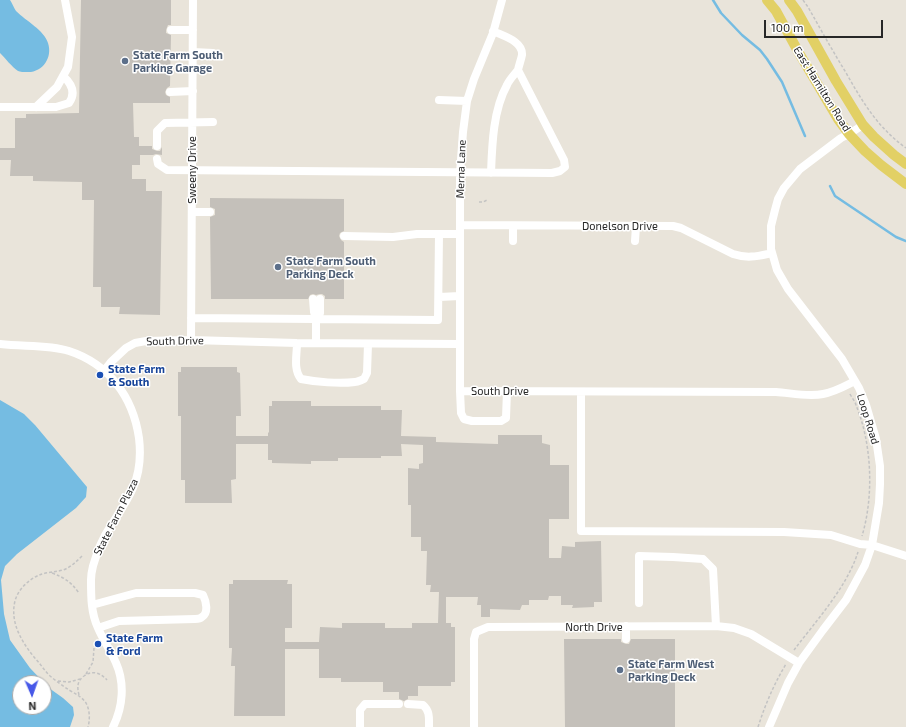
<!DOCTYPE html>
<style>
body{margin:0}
#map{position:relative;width:906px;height:727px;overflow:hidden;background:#e9e4da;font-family:"Exo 2",sans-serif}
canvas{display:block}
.north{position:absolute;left:12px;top:675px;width:40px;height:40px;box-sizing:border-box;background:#fff;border:1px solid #a9a9a9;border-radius:50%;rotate:178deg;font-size:11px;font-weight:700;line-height:16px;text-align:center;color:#272727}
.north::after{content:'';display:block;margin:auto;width:14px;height:18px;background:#4758e8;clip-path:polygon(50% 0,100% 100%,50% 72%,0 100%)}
.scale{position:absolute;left:764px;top:20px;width:119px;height:18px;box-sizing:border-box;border:2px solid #272727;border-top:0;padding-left:5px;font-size:12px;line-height:14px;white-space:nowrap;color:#272727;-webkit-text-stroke:3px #fff;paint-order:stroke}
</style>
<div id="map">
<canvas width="906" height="727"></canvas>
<div class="north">N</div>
<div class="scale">100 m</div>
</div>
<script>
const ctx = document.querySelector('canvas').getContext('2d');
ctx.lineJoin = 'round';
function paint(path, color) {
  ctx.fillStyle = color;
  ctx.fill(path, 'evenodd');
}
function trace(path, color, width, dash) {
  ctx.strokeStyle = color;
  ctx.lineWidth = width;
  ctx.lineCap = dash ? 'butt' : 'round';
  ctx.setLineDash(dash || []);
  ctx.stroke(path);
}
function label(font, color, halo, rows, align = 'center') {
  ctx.font = font + ' "Exo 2",sans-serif';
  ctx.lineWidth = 3;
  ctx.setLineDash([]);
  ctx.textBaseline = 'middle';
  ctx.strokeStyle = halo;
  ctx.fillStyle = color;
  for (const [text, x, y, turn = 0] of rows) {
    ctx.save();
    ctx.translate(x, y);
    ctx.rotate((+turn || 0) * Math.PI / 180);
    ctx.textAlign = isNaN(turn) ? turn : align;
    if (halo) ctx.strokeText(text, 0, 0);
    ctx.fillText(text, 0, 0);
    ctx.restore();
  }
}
paint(new Path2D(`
 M0,0H10C12,3 14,8 16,11C26,21 44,30 48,43C53,58 42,73 27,72C24,72 20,72 18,71C12,67 5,58 0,53Z
 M0,400L24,414L35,425L87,487L86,497L76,508L17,554L5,566L1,580L4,614L10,640L30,668L49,688L63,698L73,707L74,715L70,727H0ZM20,683H44V707H20Z`), '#75bce2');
trace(new Path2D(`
 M713,0L721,13L742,35L760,50L767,59L782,82L805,136
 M830,186L835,196L896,237L906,241`), '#75bce2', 2.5);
paint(new Path2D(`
 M81,0H171V25H168L166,30V33L171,35L170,86L167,88L165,92L166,95L170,97V103H133L134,137H139V146H152V149L157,151H160L162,147V155L156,154L153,155H140V165H132V179H146V191H162L160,315L119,314L120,307H101V287H93L94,200H82V182L33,181V176H10L11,160H0V148H15V118H26V114L79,113Z
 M210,198L344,199V231L340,233L339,236L341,240L344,242V299H325V296L322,294H320L316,295L313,294L310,295L308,299H211L210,217L215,215V209L210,207Z
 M181,367H237V372L240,373L241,416H236V436H268V432L269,433V406H272V401H311V406H381V410H402L401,436L436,437V442L498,444V435H542V443L550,445V465H569V519H549V558H561L562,546L575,547V542L601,541L602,602H594V607L572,608L573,605H561V596H549L548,600H529V605H522L520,610L490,609V617H481V605H477L478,597H446V623H451V627H455V682H451V686H418V696H408V699L404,701L399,699V692H383V682H341V678H319V649H285V716H234L235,666H231L232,648H229V584H233V580H288L287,584H292V628H285V642H319L320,627L342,628V623H385V628H412V623H438L439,592H430L431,585H426L427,551H421V537H411V505H408V468L419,469V464L423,463V445L401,444L402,456H381V458H338V461H311V464L272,463V460H268V444H236V479L231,480L232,503H185V480H181V416H178V372H181Z
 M564,639H621V642L626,644H629L631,639H675V727H565Z`), '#c4c0ba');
trace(new Path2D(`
 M803,0L808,7C820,28 832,50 845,71C862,101 877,127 906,148
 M479,202H483L487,200
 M850,394C852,398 855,401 856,405C872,444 874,496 862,536
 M82,556C76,562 71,567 63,570C56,572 49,572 42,574C30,578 18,589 15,601C9,625 25,647 40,664C43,668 46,672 50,676C56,681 63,686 69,690C76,694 82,697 86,703C90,710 90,720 88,727
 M52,573C65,578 71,582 79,593
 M794,650C816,621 847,587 858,552
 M86,674L93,662L94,648
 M58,681L69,682L80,679
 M79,695C77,687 77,681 84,676C88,673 92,672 96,673C101,674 104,677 107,680
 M758,727C765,705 774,684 786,664`), '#c3c3c3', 1.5, [3, 2]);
trace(new Path2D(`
 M502,0L493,33L474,79L467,101L463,132L460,173V391L776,392C791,393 808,397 823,394C835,392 845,386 855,381
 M171,30H193
 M193,52L213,53
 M170,92L193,91
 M439,100L467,101
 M0,107H56L69,103C76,93 72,84 63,76
 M36,107L57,87L68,67L72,37L65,0
 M157,146V131L165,123L213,122
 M157,159L158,164L167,170L552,173L560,171L565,167L564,160L518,70C519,65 521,60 522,55C523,41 503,36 493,31
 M491,173C492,146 493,110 507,85C509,80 514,75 518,70
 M192,212H210
 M460,225L673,226L681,228L733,254C748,259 758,256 772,253
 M344,236L393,237L417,234H460
 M513,241V226
 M635,241L636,226
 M439,297L460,296
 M313,299L314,312L316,319V343
 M191,318L438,320L439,234
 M316,319L320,313V299
 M191,340L193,0
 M297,343C297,355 293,369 301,379C316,382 339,384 355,382C358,382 361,380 364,379L367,373L368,344
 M0,344C23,347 47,344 69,351C109,364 133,397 139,438C141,455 140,472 133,488C127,502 118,514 110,527C102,539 97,552 93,566C92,570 91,575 91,580C91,597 91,613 98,628C103,640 111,651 116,663C125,683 123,707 113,727
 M104,371L111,362L126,348L135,343L146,341L191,340L297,343L460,344
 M460,391L461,413L464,419L472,421H501L506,418L507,391
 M581,392V531L784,532L831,535L860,544L872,545L906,556
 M639,603V556L673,557L703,559L713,569L716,626
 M92,605L136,593H195L203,595C206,601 209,613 202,617C200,619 198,619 195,619L119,621L98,628
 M626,626V639
 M408,704L423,705C430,711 429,718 429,727
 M360,727V710L365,704H399
 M474,727V639L476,632L488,627L716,626L734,628L751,634L799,663
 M769,727L788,683L799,663L823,630L846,600L865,565L872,545L879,503L880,484V466L876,439L866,405L859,388L842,359L788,289L777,270L771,249V226L775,210L778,199L784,188L800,169L841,138L849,134L863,125`), '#fff', 8);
trace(new Path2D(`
 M767,0L776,11L799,53L838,119L849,134L865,151L881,165L906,184
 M789,0L797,11L836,81L863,125L874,137L894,155L906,164`), '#e2d065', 10);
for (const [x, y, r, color] of [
 [125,61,4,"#5c6f8a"],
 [278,267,4,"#5c6f8a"],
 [100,375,4,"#1a4fb4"],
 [98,644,4,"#1a4fb4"],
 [620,670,4,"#5c6f8a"]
]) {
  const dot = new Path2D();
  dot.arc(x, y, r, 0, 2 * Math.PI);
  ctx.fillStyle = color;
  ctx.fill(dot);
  trace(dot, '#fff', 1.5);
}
label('bold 11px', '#4e5e75', '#fff', [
 ["State Farm South",133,55],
 ["Parking Garage",133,68],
 ["State Farm South",286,261],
 ["Parking Deck",286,274],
 ["State Farm West",628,664],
 ["Parking Deck",628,677]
], 'left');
label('11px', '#272727', '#fff', [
 ["East Hamilton Road",822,89,58],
 ["Merna Lane",461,169,-88],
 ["Sweeny Drive",192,170,-90],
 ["Donelson Drive",620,226],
 ["South Drive",175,341,-1],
 ["South Drive",500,391],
 ["Loop Road",868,419,73],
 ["State Farm Plaza",116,517,-63],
 ["North Drive",594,627]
]);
label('bold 11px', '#164399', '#fff', [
 ["State Farm",108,369],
 ["& South",108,382],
 ["State Farm",106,638],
 ["& Ford",106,651]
], 'left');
</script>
